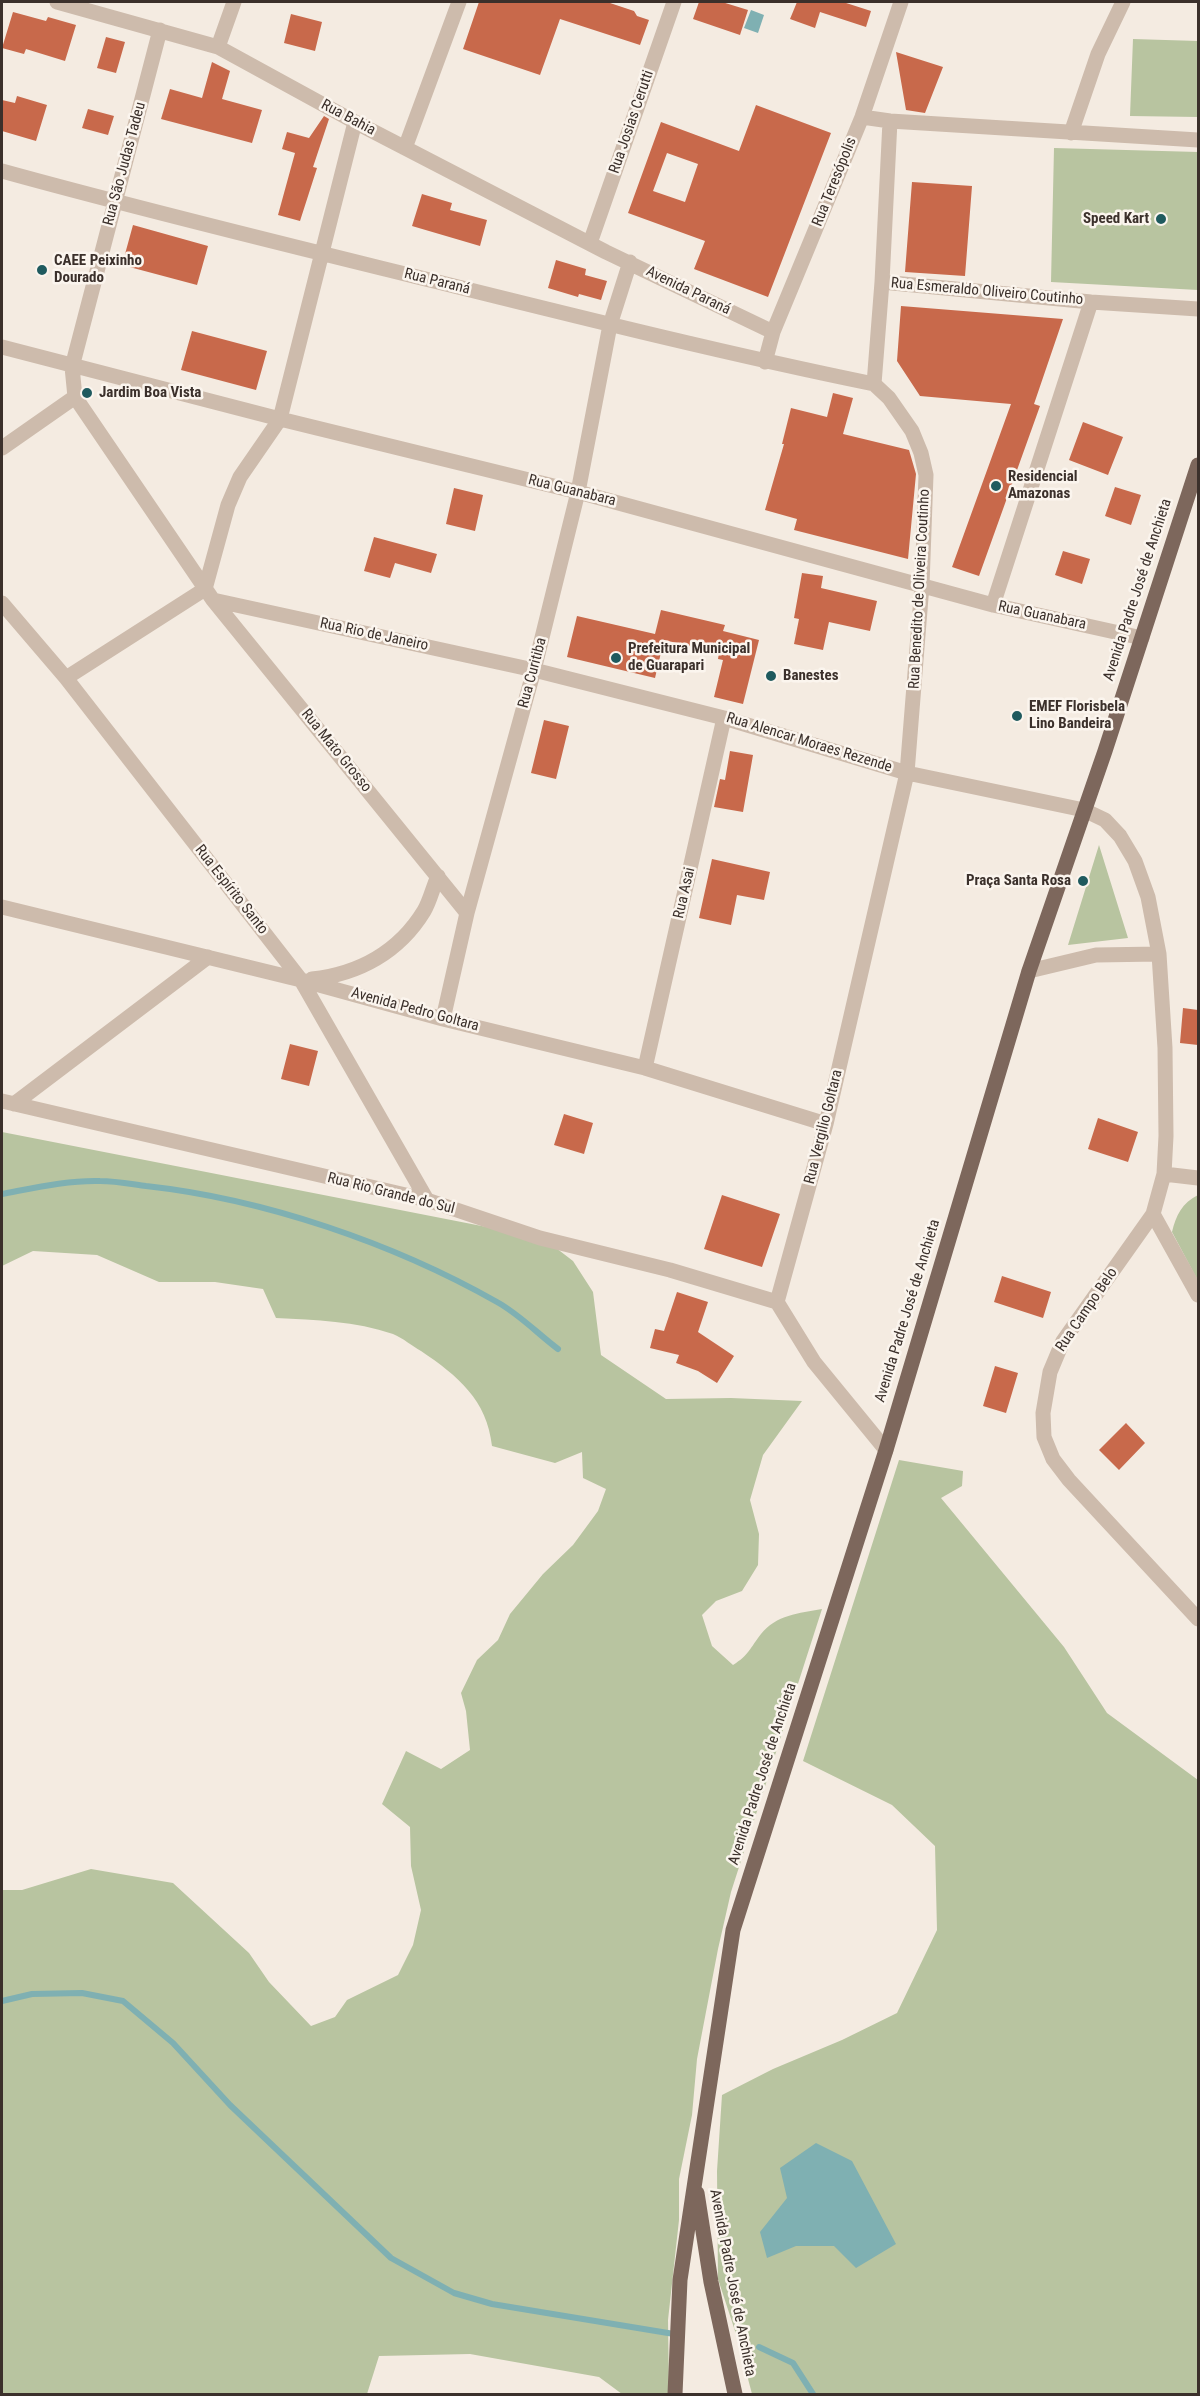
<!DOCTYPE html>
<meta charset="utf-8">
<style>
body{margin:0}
#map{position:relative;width:1200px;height:2396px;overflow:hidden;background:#f4ebe1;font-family:"Roboto Condensed",sans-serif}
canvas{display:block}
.frame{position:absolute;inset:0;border:3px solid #3b302b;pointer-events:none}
</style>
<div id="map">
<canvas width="1200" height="2396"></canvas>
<div class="frame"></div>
</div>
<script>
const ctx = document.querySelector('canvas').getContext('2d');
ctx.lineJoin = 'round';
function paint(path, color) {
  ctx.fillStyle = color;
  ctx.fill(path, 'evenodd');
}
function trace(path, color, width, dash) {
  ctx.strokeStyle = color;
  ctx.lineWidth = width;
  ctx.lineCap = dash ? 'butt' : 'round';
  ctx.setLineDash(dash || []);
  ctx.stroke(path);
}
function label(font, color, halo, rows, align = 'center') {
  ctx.font = font + ' "Roboto Condensed",sans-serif';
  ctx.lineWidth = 5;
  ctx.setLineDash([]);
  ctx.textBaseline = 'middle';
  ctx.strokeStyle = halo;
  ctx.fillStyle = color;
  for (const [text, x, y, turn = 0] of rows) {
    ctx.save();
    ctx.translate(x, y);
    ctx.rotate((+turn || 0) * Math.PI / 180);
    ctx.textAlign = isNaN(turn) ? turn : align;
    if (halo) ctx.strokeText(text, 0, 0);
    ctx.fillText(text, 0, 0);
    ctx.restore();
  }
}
paint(new Path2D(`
 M1133,39L1198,41V117L1130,116Z
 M1054,148L1198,152V290L1051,282Z
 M1099,845L1128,938L1068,945Z
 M2,1132L543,1238L573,1261L593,1292L601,1355L666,1399L731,1398L802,1401L763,1455L750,1500L759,1534L758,1565L742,1591L716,1601L702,1615L712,1646L733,1665C749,1655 750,1648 761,1634C776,1615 799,1613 822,1609L731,1892L718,1949L697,2059L692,2115L679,2179V2220L668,2320L669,2394H622L599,2377L470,2354L379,2356L367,2394H2V1890H22L91,1869L173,1883L249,1953L269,1982L311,2026L335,2017L347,2000L398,1975L413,1945L421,1910L411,1866L410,1827L382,1804L406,1751L441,1769L470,1750L466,1711L461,1693L477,1660L498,1640L510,1614L543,1574L573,1545L598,1511L606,1489L583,1478L582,1452L555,1463L492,1446C487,1400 458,1376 421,1351C412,1346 403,1338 393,1334C355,1321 316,1320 276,1318L263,1289L215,1282H159L97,1255L33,1251L2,1266Z
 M1198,1195V1281L1172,1232C1176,1215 1182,1203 1198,1195Z
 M899,1460L963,1471L962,1486L941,1498L1064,1647L1107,1713L1198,1780V2394H752L737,2337L718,2279L717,2171L722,2095L773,2069L842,2040L897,2013L937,1930L935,1846L892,1805L803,1761Z`), '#b8c4a0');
paint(new Path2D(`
 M751,10L764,15L758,33L744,28Z
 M816,2143L852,2161L896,2244L856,2268L834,2246H796L767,2258L760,2232L787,2198L780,2168Z`), '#7fb0b2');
trace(new Path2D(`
 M2,1194C34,1188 68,1180 100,1181C115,1181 131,1184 146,1186C264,1199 393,1243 497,1302C519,1314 538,1334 558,1349
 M2,2001L32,1994L82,1993L123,2001L173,2043L230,2105L391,2258L454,2293L492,2304L674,2334
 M759,2347L793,2363L813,2394`), '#7fb0b2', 6);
paint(new Path2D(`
 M479,2H607L634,11L637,16L649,20L640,45L560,19L540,75L463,49Z
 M699,2H722L748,10L740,35L693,19Z
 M797,2H843L871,11L866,27L820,12L815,28L790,19Z
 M13,12L46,21L48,17L76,25L65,61L26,49L24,54L2,48Z
 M291,14L322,22L315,51L284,43Z
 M106,37L125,42L116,73L97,68Z
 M896,52L943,67L925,113L906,110Z
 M212,62L230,71L222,99L262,110L252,143L161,119L170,89L202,98Z
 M17,96L47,105L36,141L2,131V100L15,103Z
 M756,105L831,133L768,297L694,269L705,241L628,213L661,122L739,151ZM667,153L698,164L685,202L653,191Z
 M88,109L114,116L108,135L82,128Z
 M324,116L329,119L313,167L317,168L300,221L278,215L295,153L282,149L287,132L309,138Z
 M912,182L972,186L965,276L905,272Z
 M422,194L452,203L450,210L487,220L480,246L412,226Z
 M133,225L208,246L197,285L122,265Z
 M556,260L586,269L585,275L607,281L601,300L579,294L578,297L548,288Z
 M901,306L1063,319L1034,404L1040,406L979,576L952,567L1011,404L920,396L897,361Z
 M192,331L267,351L256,390L181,370Z
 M833,393L853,398L843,434L909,450L916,474L908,559L794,530L797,519L765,510L784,444H782L791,408L827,417Z
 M1083,422L1123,437L1108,475L1069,460Z
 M1115,487L1141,495L1131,525L1105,516Z
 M454,488L483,495L475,531L446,524Z
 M374,537L437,554L431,573L395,563L390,578L364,571Z
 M1063,551L1090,559L1082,584L1055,575Z
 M802,573L823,576L821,588L877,601L870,631L829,622L823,650L794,644L799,619L794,618Z
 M661,610L725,625L723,631L759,640L743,704L714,697L723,660L718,659L719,653L664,640L655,678L567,657L577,616L655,634Z
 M544,720L569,726L556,779L531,773Z
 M730,751L753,755L743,812L714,807L720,779L725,780Z
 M712,859L770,872L764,900L737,895L731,925L699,918Z
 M1183,1008L1198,1010V1045L1180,1043Z
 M290,1044L318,1051L309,1086L281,1079Z
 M564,1114L593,1123L584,1154L554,1145Z
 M1098,1118L1138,1132L1128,1162L1088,1149Z
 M722,1195L780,1214L762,1267L704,1249Z
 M1002,1276L1051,1292L1043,1318L994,1302Z
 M677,1292L708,1302L698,1332L734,1356L717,1383L698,1371L676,1363L679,1355L650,1348L655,1329L664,1331Z
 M995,1366L1018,1373L1006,1413L983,1406Z
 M1126,1423L1145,1443L1119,1470L1099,1450Z`), '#c8694b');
trace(new Path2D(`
 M57,2L218,47L355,122L606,252L773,332
 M160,30L72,367L75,397L213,600L467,913
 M218,47L234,2
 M862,117L890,121L1198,140
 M1071,133L1098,54L1123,2
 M405,148L459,2
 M2,171C150,212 300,248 450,285C591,320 732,355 874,384
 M590,243L674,2
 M882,282L1091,302L1198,309
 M2,347L280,419L578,492L993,605L1142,638
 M765,362L773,332L862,117L901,2
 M874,384L889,398L912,431L921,453L926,475L922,585L907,773L826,1124L777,1302L814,1362L886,1450
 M874,384L882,282L890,121
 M2,448L75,397
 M213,600L534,670L724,718L907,773L1084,810L1105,820L1120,836L1135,861L1148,897L1159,954L1165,1048L1166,1136L1164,1174L1153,1214L1063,1341L1050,1372L1043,1413L1044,1437L1053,1459L1069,1480L1198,1619
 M2,603L66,678L301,980L427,1200
 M993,605L1091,302
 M66,678L205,589L228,505L240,477L280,419L355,122
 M2,907L301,980L443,1019L645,1068L826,1124
 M1029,971L1096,955L1159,954
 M312,979C359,974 399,952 424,911C430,901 433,887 438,876
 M443,1019L467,913L534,670L578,492L610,325L630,262
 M645,1068L724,718
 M2,1101L427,1200L540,1238L670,1270L777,1302
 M14,1104L208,957
 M1164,1174L1198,1178
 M1153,1214L1198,1295`), '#cdbbac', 15);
trace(new Path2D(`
 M697,2193L711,2282L735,2394
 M675,2394L680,2280L733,1930L886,1450L1029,971L1105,751L1198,465`), '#7d675c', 15);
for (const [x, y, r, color] of [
 [1161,219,6,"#1f5a5e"],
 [42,270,6,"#1f5a5e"],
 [87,393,6,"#1f5a5e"],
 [996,486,6,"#1f5a5e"],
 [616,658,6,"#1f5a5e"],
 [771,676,6,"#1f5a5e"],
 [1017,716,6,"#1f5a5e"],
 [1083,881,6,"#1f5a5e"]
]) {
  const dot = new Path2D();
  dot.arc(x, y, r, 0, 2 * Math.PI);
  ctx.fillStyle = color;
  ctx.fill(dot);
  trace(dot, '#fbf5ee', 2);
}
label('15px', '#3b302b', '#fbf5ee', [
 ["Rua Bahia",348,118,28],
 ["Rua Josias Cerutti",632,122,-71],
 ["Rua São Judas Tadeu",125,164,-75],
 ["Rua Teresópolis",835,182,-68],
 ["Rua Paraná",437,282,14],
 ["Avenida Paraná",688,291,26],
 ["Rua Esmeraldo Oliveiro Coutinho",987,292,5],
 ["Rua Guanabara",572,491,14],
 ["Rua Benedito de Oliveira Coutinho",920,589,-87],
 ["Avenida Padre José de Anchieta",1138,590,-72],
 ["Rua Guanabara",1042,616,12],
 ["Rua Rio de Janeiro",374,635,12],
 ["Rua Curitiba",533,673,-75],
 ["Rua Alencar Moraes Rezende",809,743,17],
 ["Rua Mato Grosso",336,751,51],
 ["Rua Espírito Santo",231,890,52],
 ["Rua Asai",685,893,-77],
 ["Avenida Pedro Goltara",415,1010,15],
 ["Rua Vergilio Goltara",824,1127,-76],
 ["Rua Rio Grande do Sul",391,1194,14],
 ["Rua Campo Belo",1087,1310,-56],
 ["Avenida Padre José de Anchieta",908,1311,-73],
 ["Avenida Padre José de Anchieta",763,1774,-72],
 ["Avenida Padre José de Anchieta",732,2283,79]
]);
label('bold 15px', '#3b302b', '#fbf5ee', [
 ["Speed Kart",1149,219,"right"],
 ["CAEE Peixinho",54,261],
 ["Dourado",54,278],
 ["Jardim Boa Vista",99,393],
 ["Residencial",1008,477],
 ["Amazonas",1008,494],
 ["Prefeitura Municipal",628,649],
 ["de Guarapari",628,666],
 ["Banestes",783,676],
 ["EMEF Florisbela",1029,707],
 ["Lino Bandeira",1029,724],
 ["Praça Santa Rosa",1071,881,"right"]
], 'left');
</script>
